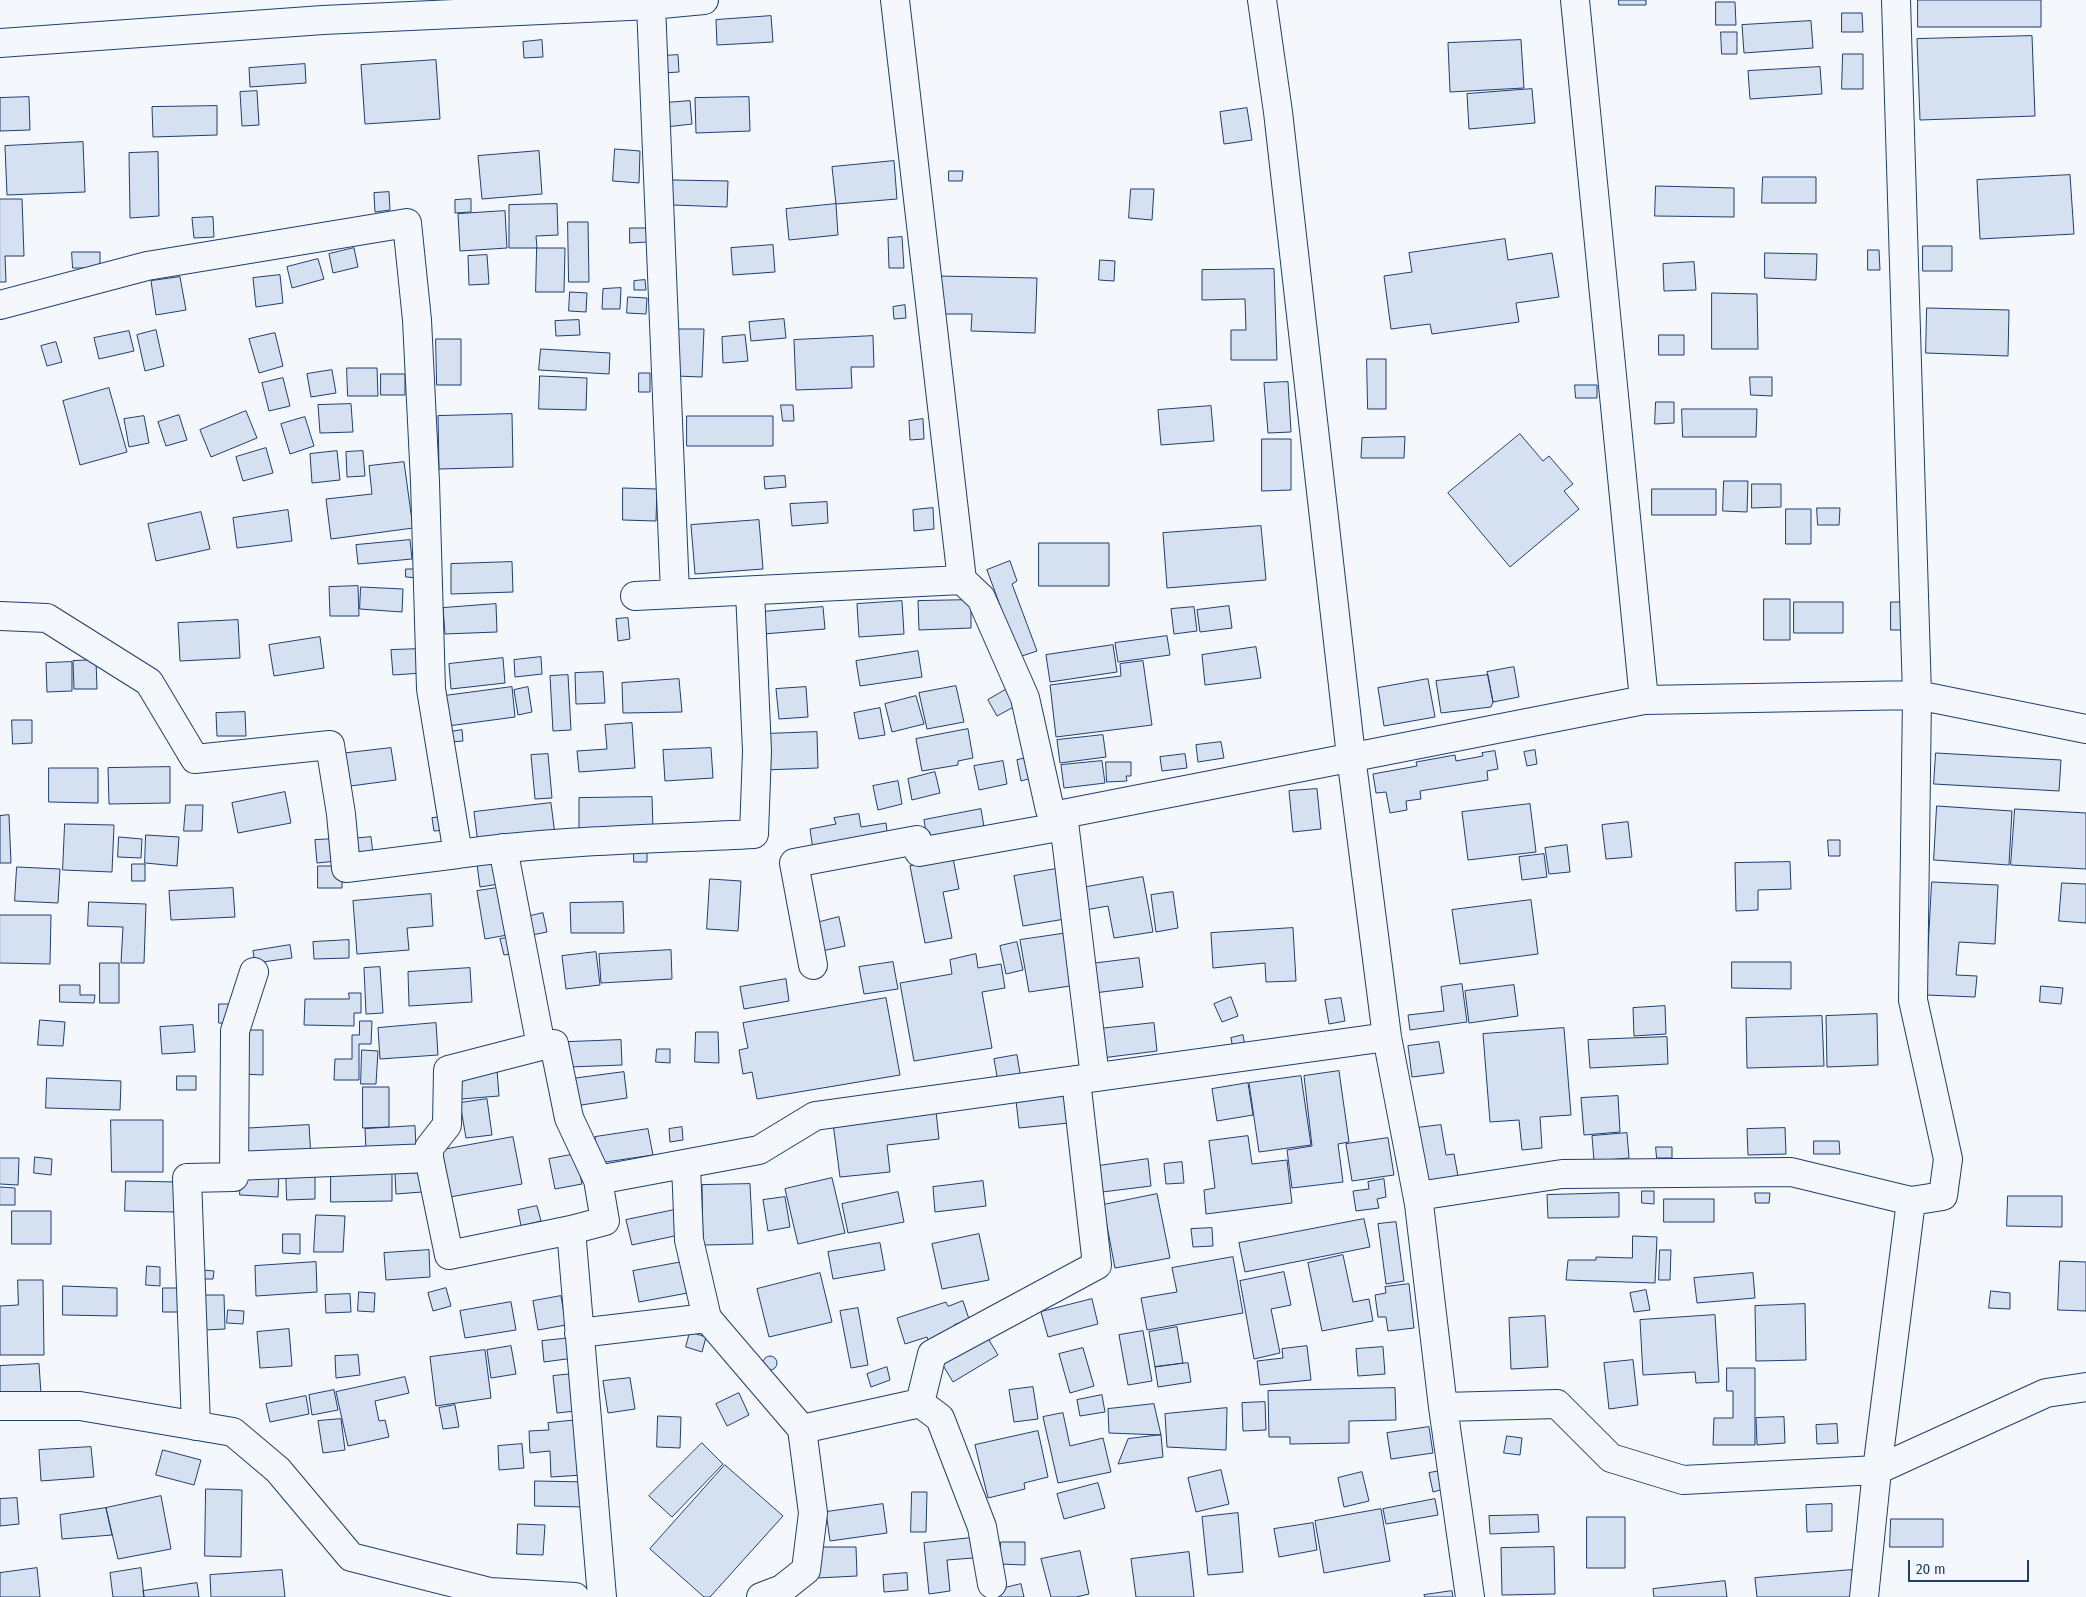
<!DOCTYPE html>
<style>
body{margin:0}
#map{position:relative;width:2086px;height:1597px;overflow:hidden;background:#f4f7fb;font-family:"Fira Sans Condensed",sans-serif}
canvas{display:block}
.scale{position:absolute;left:1908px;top:1560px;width:121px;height:22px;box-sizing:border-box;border:2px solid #1d3f73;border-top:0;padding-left:6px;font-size:15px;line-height:18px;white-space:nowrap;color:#1d3f73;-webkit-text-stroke:4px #f4f7fb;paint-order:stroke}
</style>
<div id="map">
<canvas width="2086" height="1597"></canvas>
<div class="scale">20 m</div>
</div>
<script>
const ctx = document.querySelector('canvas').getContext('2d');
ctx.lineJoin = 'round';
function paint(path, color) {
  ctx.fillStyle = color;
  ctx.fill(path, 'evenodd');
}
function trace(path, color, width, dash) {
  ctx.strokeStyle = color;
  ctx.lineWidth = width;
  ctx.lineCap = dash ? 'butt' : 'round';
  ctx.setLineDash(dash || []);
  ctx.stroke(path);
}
const building = new Path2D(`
 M1619,0H1646V5H1619Z
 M1918,0H2041V27H1918Z
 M1716,2H1735L1736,25H1716Z
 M1842,13H1862L1863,32H1842Z
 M771,16L773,42L717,45L716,20Z
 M1811,21L1813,48L1744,53L1742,25Z
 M1721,32H1737V54H1722Z
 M2032,36L2035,116L1920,120L1917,39Z
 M542,40L543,57L524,58L523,42Z
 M1521,40L1524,88L1450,92L1448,43Z
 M1843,54H1863V89H1842Z
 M678,55L679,72L663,73L662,56Z
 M436,60L440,119L365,124L361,65Z
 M305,64L306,83L250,87L249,68Z
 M1820,67L1822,94L1750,99L1748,71Z
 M1532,89L1535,123L1469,129L1467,94Z
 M257,91L259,125L242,126L240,92Z
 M29,97L30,130L0,131V98Z
 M749,97L750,131L696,133L695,98Z
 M690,101L692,124L666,127L665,103Z
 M217,106V135L153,137L152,107Z
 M1247,108L1252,140L1224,144L1220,112Z
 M83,142L85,192L7,195L5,146Z
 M615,149L640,151L639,183L613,181Z
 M539,151L542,194L482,199L478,156Z
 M158,152L159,216L130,218L129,153Z
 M894,161L897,199L836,204L832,167Z
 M949,171H963L962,181H949Z
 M2070,175L2074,234L1980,239L1977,180Z
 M1763,177H1816V203H1762Z
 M673,180L728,181L727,207L672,205Z
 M1656,186L1734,188V217L1655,216Z
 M1131,189H1154L1152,220L1129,218Z
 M389,192L390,210L375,212L374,193Z
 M0,199H22L24,256H5L6,282H0Z
 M471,199V212L455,213V200Z
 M557,204L558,235L536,236L537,248H509V205Z
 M836,204L838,235L789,240L786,209Z
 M505,211L507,248L460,251L458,214Z
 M213,217L214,237L194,238L192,218Z
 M568,222H588L589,282H569Z
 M630,228H646L647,242L630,243Z
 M902,237L904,268H889L888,238Z
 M1505,239L1508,260L1552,253L1559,297L1516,303L1519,322L1432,334L1430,324L1391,329L1384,276L1412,272L1409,253Z
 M773,245L775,272L733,275L731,248Z
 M1923,246H1952V271H1923Z
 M354,248L358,267L333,273L329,254Z
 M537,248H565L564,292H536Z
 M1868,250H1879L1880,270H1868Z
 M72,252H100V268H73Z
 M1765,253L1817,254L1816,280L1765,278Z
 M487,255L489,284L469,285L468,256Z
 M318,259L324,279L292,288L287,267Z
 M1100,260L1115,261L1114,281L1099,280Z
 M1694,262L1696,290L1664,291L1663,264Z
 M1274,269L1277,360H1231V330H1246L1245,299L1202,300V270Z
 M280,275L283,303L256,307L253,278Z
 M937,276L1037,278L1035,333L971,331L972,314H937Z
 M180,277L186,310L156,315L151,281Z
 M645,280L646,290H634V281Z
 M621,288L620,309H602L603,289Z
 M570,292L587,293L586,312L569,311Z
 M1712,293L1757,294L1758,349H1712Z
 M628,297L647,298L646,314L627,313Z
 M905,305L906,318L894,319L893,307Z
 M1927,308L2009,310L2008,356L1926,353Z
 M784,319L786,338L751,341L749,322Z
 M579,320L580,335L556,336L555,321Z
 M677,329H704L702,377L676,376Z
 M156,330L164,366L145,371L137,335Z
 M129,331L134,351L99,359L94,338Z
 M275,333L283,366L259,373L249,339Z
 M745,335L748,361L723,363L722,337Z
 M1659,335H1684V355H1659Z
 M873,336L874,367H851L852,388L796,390L794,340Z
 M436,339H461V385H437Z
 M56,342L62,362L47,366L41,346Z
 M541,349L610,353L609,374L539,370Z
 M1367,359H1386V409H1368Z
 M347,368H377L378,396H348Z
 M332,370L336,393L311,397L307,374Z
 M639,373H650V392H639Z
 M381,374H405V395H381Z
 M540,376L587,378L586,410L539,409Z
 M1750,377H1772V396L1751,395Z
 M283,378L290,406L269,411L262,383Z
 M1288,382L1291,432L1268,433L1264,383Z
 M1575,385H1597V398H1576Z
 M109,388L127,452L80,465L63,401Z
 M1656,402H1674V423L1655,424Z
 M351,404L353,432L320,433L318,405Z
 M781,405H793L794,421H783Z
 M1211,406L1214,441L1161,445L1158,410Z
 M1682,409H1757L1756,437H1683Z
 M246,411L257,438L211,457L200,430Z
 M512,414L513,467L439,469L438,416Z
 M179,415L187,440L166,446L158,422Z
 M144,416L149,443L129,447L124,419Z
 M687,416H773V446H687Z
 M305,417L314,446L290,454L281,424Z
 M923,419L924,439L910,440L909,421Z
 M1520,434L1543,461L1549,456L1573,484L1564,491L1579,509L1510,567L1448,493Z
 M1405,437L1404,458H1361L1362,438Z
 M1262,439H1291V490L1262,491Z
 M266,448L273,473L243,481L236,457Z
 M337,451L340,480L312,483L310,454Z
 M363,451L365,476L347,477L346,452Z
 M404,462L413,528L331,539L326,499L372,494L369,466Z
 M785,476L786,487L765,489L764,477Z
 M1724,481H1748L1747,512L1723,511Z
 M1752,484H1781V507L1752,508Z
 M623,488L657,489L656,521L623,520Z
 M1652,489H1716V515H1652Z
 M827,502L828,523L792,526L790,504Z
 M933,508L934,529L914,531L913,510Z
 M1817,508H1840L1839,525H1818Z
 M1786,509H1811V544H1786Z
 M288,510L292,541L237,548L233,518Z
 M201,512L210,549L156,561L148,524Z
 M759,520L763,569L695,574L691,525Z
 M1261,526L1266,580L1167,588L1163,533Z
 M410,540L412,559L358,564L356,545Z
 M1039,543H1109V586H1039Z
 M1010,561L1017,581L1012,584L1037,651L1019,657L987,570Z
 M512,562L513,592L451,594V564Z
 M406,569H420L419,578L406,577Z
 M358,586L359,616H330L329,587Z
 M361,587L403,589L402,612L360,609Z
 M1764,599H1790V640H1764Z
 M971,600V628L919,630L918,601Z
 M902,601L904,634L859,637L857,604Z
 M1794,602H1843V633H1794Z
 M1891,602H1908V630H1891Z
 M496,604L497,632L445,634L443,608Z
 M1229,606L1232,628L1200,632L1197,610Z
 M823,607L825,629L763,634L761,612Z
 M1194,607L1197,631L1174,634L1171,609Z
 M628,618L630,639L618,641L616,619Z
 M238,620L240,658L180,661L178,623Z
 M1167,636L1170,655L1118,662L1115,643Z
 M320,637L324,668L274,676L269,645Z
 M1113,645L1117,672L1050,682L1046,655Z
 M1256,647L1261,678L1205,685L1202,655Z
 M421,649L422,673L393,675L391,650Z
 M918,651L922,677L860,686L856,661Z
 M541,657L542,674L515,677L514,660Z
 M503,658L505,683L451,689L449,664Z
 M96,660L97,689H74L73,661Z
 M1143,661L1152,725L1056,737L1050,685L1121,676L1120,664Z
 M72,662V691L47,692L46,663Z
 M1514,667L1519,697L1493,702L1487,672Z
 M603,672L605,703L576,704L575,673Z
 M568,675L571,730L553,731L550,676Z
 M1488,675L1493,702L1491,707L1441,713L1436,681Z
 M679,679L682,712L623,713L622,683Z
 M1428,679L1435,717L1384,726L1378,688Z
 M956,686L964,722L927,729L919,693Z
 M1012,686L1021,703L997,716L988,700Z
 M512,687L515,717L448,726L444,696Z
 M528,687L532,712L518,715L514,690Z
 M806,687L808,717L779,719L776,689Z
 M916,696L924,724L892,732L885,704Z
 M880,708L885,735L859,739L854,713Z
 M245,712L246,736H217L216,713Z
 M12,720H32V743L13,744Z
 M632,723L635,768L579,772L577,751L607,749L605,725Z
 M968,729L973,758L958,761V765L922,771L916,739Z
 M462,730L463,741L451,742L450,732Z
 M817,732L818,768L764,770V734Z
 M1103,735L1106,757L1060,763L1057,740Z
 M1221,742L1224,758L1198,762L1196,745Z
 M391,748L396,780L343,787L339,754Z
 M711,748L713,778L665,781L663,750Z
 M1535,750L1537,764L1527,766L1524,752Z
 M1495,751L1498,769L1487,771L1488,780L1420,791L1421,799L1406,801L1407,810L1390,813L1386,792L1376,793L1373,774L1417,766L1416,762L1455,755L1456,761L1483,756L1482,753Z
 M1936,753L2061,760L2059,791L1934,784Z
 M548,754L552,798L535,799L531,755Z
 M1185,754L1187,768L1162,771L1160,757Z
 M1032,757L1036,777L1021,781L1017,760Z
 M1003,761L1007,784L979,790L974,766Z
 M1102,761L1105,783L1064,788L1061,765Z
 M1106,762H1131V776H1126L1127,781L1107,782Z
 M170,767V803L109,804L108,768Z
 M49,768H98V803L49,802Z
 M935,772L940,793L912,800L908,779Z
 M898,781L902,804L878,810L873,786Z
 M1317,789L1321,829L1293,832L1289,791Z
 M285,792L291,823L238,833L232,803Z
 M652,797L653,829L579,830V798Z
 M551,803L555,835L478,843L474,812Z
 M1530,804L1536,852L1468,860L1462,812Z
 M186,805H203L202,831H184Z
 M1937,806L2012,811L2009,865L1934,860Z
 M981,809L985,833L928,844L924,820Z
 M2015,809L2086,813V869L2011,865Z
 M859,814L861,827L886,823L888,839L813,850L810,829L836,824L834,818Z
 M9,815L11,863H0V816Z
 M445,817L446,830L434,831L432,818Z
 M1628,822L1632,857L1606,859L1602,825Z
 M65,824L114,825L112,872L63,870Z
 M146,835L179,837L177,866L145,863Z
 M119,837L142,839L141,858L118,857Z
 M371,837L374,861L353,864L350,839Z
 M336,839L337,861L317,863L315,840Z
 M1828,840H1840V856H1829Z
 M1567,845L1570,872L1549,874L1545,848Z
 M634,849H647V862H634Z
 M1544,854L1547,877L1522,880L1519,857Z
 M953,858L959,889L943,892L952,938L925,943L910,866Z
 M496,861L499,884L480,887L477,864Z
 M1790,862L1791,889L1758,890V910L1736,911L1735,863Z
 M132,864H145V881H132Z
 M318,866H342V888H318Z
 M17,867L60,869L58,903L15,901Z
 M1062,868L1071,918L1023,926L1014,876Z
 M1143,877L1153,932L1114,938L1108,906L1085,910L1081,888Z
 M710,879L741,881L738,931L707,929Z
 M1932,882L1998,885L1995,944L1959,942L1956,975L1977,976L1975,997L1926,995Z
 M2062,883L2086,884V923L2059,921Z
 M504,887L513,934L485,939L477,891Z
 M233,888L235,917L171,920L169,891Z
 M1173,892L1178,928L1156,932L1151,895Z
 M431,894L433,926L407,928L409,950L357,954L353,901Z
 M1531,900L1538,954L1460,964L1452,910Z
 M89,902L146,904L144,963H121L123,927L88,926Z
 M623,902L624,933H571L570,903Z
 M543,913L547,932L527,936L522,918Z
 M0,915H51L50,964L0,963Z
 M839,917L845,946L822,951L816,923Z
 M1293,928L1296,981L1266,982L1265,963L1213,968L1211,933Z
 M1068,933L1077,985L1029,992L1020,940Z
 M514,937L517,953L504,955L500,939Z
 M349,940V958L314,959L313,942Z
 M1017,942L1023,970L1006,974L1000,946Z
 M290,945L292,958L255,963L253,951Z
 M671,950L672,979L601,983L599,954Z
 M596,952L600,985L566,989L562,956Z
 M976,954L978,968L1001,964L1005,988L982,992L992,1048L914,1061L900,983L952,974L950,960Z
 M1139,958L1143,987L1094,993L1090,964Z
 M893,962L898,989L864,994L859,967Z
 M1732,962H1791V989L1732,988Z
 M100,963H119V1003H100Z
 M380,967L383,1013L366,1014L364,968Z
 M470,968L472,1002L409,1006L408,972Z
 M786,979L789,1001L744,1009L740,987Z
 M1462,984L1467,1022L1410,1030L1408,1015L1444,1011L1441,987Z
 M60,985H80V995H95L94,1003L60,1002Z
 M1514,985L1518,1016L1469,1023L1465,991Z
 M2041,986L2063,988L2061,1004L2040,1002Z
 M349,993H361V1013H354V1026L304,1025L305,999H349Z
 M1231,997L1238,1016L1222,1022L1214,1004Z
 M886,998L900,1075L757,1099L752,1072L743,1074L739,1050L748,1048L743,1023Z
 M1341,998L1345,1021L1329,1024L1325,1000Z
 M219,1004H234V1024L219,1023Z
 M1665,1006L1666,1034L1634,1036L1633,1008Z
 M1877,1014L1878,1065L1827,1067L1826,1016Z
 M1822,1016L1824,1066L1747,1068L1746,1018Z
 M40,1020L65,1022L63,1046L38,1045Z
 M360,1021H372L371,1044H359V1080H334L335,1059H352V1035H359Z
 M436,1023L438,1055L380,1059L378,1028Z
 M1154,1023L1157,1051L1102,1058L1098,1029Z
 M193,1025L195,1052L162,1054L160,1027Z
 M1564,1028L1571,1115L1540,1117L1542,1148L1522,1150L1519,1120L1490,1122L1483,1034Z
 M241,1030H263V1075L241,1074Z
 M696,1032H718L719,1063L695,1062Z
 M1243,1035L1245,1046L1233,1049L1231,1038Z
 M1667,1037L1668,1064L1590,1068L1588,1040Z
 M621,1040L622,1065L569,1067L568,1042Z
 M1439,1042L1444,1073L1412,1077L1408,1046Z
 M657,1049H670V1063L656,1062Z
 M362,1050L378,1051L376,1084H361Z
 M1017,1055L1021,1079L998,1082L994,1059Z
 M497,1070L499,1096L461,1099L458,1074Z
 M1339,1071L1349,1142L1338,1144L1343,1182L1292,1188L1287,1150L1312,1146L1304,1076Z
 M624,1072L627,1098L575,1106L571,1079Z
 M177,1076H196V1090H177Z
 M1301,1076L1311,1145L1259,1152L1249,1083Z
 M47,1078L121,1081L120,1110L46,1108Z
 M1248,1083L1253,1115L1217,1121L1212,1089Z
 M363,1087H389V1127L363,1128Z
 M1066,1095L1069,1123L1019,1128L1016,1100Z
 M1618,1096L1620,1132L1584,1135L1581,1098Z
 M487,1099L492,1135L466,1138L460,1103Z
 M936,1111L939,1139L887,1145L890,1172L840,1177L833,1123Z
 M111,1120H163V1172H112Z
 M309,1125L311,1157L240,1161L238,1129Z
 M1441,1125L1446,1155L1454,1154L1458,1176L1423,1181L1416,1128Z
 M415,1126L416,1147L366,1150L365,1129Z
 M682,1127L683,1140L670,1142L669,1129Z
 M1785,1128L1786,1154L1748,1155L1747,1129Z
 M648,1129L653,1155L599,1163L595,1137Z
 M1627,1133L1629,1158L1594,1161L1592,1136Z
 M1248,1136L1252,1164L1287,1160L1292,1203L1206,1214L1204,1190L1215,1188L1209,1141Z
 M513,1137L522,1184L450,1197L442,1150Z
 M1388,1138L1394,1175L1352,1181L1346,1144Z
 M1814,1141H1839L1840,1154H1814Z
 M1656,1147H1672V1158H1657Z
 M576,1154L582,1184L555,1189L549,1159Z
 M35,1157L52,1159L51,1175L34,1173Z
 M0,1158H19L18,1185L0,1184Z
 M1148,1159L1151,1186L1102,1192L1098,1166Z
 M1182,1162L1184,1183L1166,1184L1164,1164Z
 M286,1168H315V1199L287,1200Z
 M241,1169L279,1171L278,1197L240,1195Z
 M331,1169H392V1201L331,1202Z
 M422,1171V1192L396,1194L395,1173Z
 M832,1178L845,1233L798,1244L785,1189Z
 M1384,1179L1386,1197L1377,1199L1379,1208L1356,1211L1353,1191L1369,1189L1368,1182Z
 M126,1181L177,1182L176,1212L125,1211Z
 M983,1181L986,1206L935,1212L933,1187Z
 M750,1184L753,1244L703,1245L702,1185Z
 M0,1187L15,1188V1205H0Z
 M1642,1191H1654V1204L1642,1203Z
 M898,1192L904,1222L848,1233L842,1204Z
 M1619,1193V1217L1548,1218L1547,1195Z
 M1755,1193H1770L1769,1203H1756Z
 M1157,1194L1170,1258L1115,1268L1103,1205Z
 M2008,1196H2062V1227L2007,1226Z
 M785,1197L790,1227L768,1231L763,1200Z
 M1664,1199H1714V1222H1664Z
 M537,1206L541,1221L521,1226L518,1210Z
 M679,1209L684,1234L632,1245L626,1220Z
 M12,1211H51V1244H12Z
 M316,1215L345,1216L343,1252H314Z
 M1364,1219L1370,1247L1245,1272L1239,1243Z
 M1396,1222L1404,1281L1386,1284L1378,1224Z
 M1212,1228L1213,1246L1193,1247L1191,1229Z
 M283,1234H300V1254L283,1253Z
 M979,1234L989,1280L942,1289L932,1244Z
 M1633,1236L1657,1237L1655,1283L1566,1280L1568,1260H1596V1257L1632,1258Z
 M880,1243L885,1270L833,1279L828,1252Z
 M429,1250L430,1277L386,1280L384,1253Z
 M1660,1250H1671L1670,1280H1659Z
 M1343,1255L1353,1302L1369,1299L1373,1321L1322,1331L1308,1263Z
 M1233,1257L1243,1313L1147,1330L1141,1298L1177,1292L1172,1268Z
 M688,1261L693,1292L639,1302L633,1271Z
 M2060,1261L2086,1262V1311L2058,1310Z
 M316,1262L317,1292L256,1296L255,1266Z
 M147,1266L160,1267V1286L146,1285Z
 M202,1270L214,1271L213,1279H202Z
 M1284,1272L1291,1305L1271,1309L1280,1353L1254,1359L1240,1281Z
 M820,1273L832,1322L769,1337L757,1289Z
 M1753,1273L1755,1298L1697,1303L1694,1278Z
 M18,1280H43L44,1355H0V1306L18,1305Z
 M1409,1284L1414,1328L1388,1331L1386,1317H1378L1375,1295L1386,1293L1385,1287Z
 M63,1286L117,1288V1316L63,1315Z
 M163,1288H182L181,1312H163Z
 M446,1288L451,1306L433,1311L428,1293Z
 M1646,1290L1650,1310L1634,1312L1630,1293Z
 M1991,1291L2010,1293V1309L1989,1308Z
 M359,1292L375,1293L374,1312L358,1311Z
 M350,1294L351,1312L326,1313L325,1295Z
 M203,1295H224L225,1329L205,1330Z
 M561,1296L566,1325L538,1330L533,1301Z
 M1092,1299L1098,1324L1048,1337L1041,1312Z
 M963,1301L969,1319L954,1325L957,1336L930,1345L927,1337L905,1344L897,1318L946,1302L948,1306Z
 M511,1302L516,1330L465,1338L460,1311Z
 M1805,1304L1806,1360L1756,1361L1755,1306Z
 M858,1308L868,1365L851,1368L840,1311Z
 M228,1310L244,1311L243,1324L227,1323Z
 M1715,1315L1719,1382L1696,1383L1695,1372L1643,1375L1640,1320Z
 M1545,1316L1548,1367L1511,1369L1509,1318Z
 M1177,1327L1183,1363L1155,1367L1149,1332Z
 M289,1329L292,1366L260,1368L257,1332Z
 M1143,1331L1152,1381L1128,1385L1119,1335Z
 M690,1332L706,1337L702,1352L686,1347Z
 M986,1335L998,1355L953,1382L941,1362Z
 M572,1338L574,1358L544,1362L542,1341Z
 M511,1346L516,1374L491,1378L487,1350Z
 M1307,1346L1311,1380L1260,1385L1257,1361L1283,1358L1282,1349Z
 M1383,1347L1385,1374L1358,1376L1356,1349Z
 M1083,1348L1094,1386L1070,1393L1059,1354Z
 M485,1350L491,1398L436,1406L430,1357Z
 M358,1355L360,1375L336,1378L335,1356Z
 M763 1363a7 7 0 1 1 14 0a7 7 0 1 1-14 0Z
 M1633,1360L1638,1405L1609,1409L1604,1363Z
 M1188,1363L1191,1382L1158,1387L1155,1367Z
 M39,1364L41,1394L0,1396V1366Z
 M887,1367L890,1380L871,1387L867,1374Z
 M1727,1368H1755V1445H1713L1714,1418H1733V1391H1727Z
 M572,1374L576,1411L557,1413L553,1376Z
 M405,1377L409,1393L375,1401L379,1421L385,1420L389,1437L348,1446L336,1392Z
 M630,1378L635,1409L608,1413L603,1381Z
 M1033,1387L1038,1419L1014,1422L1009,1390Z
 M1395,1388L1396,1420L1349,1421V1443L1290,1444V1437H1269L1268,1391Z
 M334,1390L338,1410L312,1415L309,1395Z
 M739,1393L749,1415L727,1426L716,1404Z
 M1102,1395L1105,1412L1080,1416L1077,1400Z
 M306,1396L309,1414L270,1422L266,1404Z
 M1265,1402L1266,1430L1243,1431L1242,1403Z
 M1154,1404L1161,1435L1109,1433L1108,1409Z
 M455,1405L459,1427L443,1429L439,1408Z
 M1227,1408L1226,1450L1167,1447L1165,1414Z
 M1063,1413L1070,1446L1103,1438L1111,1472L1058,1483L1043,1417Z
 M658,1416L681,1417L680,1448L657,1447Z
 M1784,1417L1785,1443L1757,1445L1756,1418Z
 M341,1419L345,1450L323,1453L318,1421Z
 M579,1420L583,1475L551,1477L550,1451L530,1453L529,1431L549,1430L548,1423Z
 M1837,1424L1838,1443L1817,1444L1816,1425Z
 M1429,1427L1433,1453L1391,1459L1387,1433Z
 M1038,1431L1048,1477L1024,1483L1025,1489L988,1498L975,1445Z
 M1161,1435L1163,1457L1118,1464L1128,1439Z
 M1507,1436L1522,1438L1520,1455L1504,1453Z
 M702,1443L723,1464L672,1517L649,1496Z
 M522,1444L524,1468L499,1470L498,1446Z
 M91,1447L94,1477L41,1481L39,1450Z
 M163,1450L201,1460L194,1485L156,1475Z
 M725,1465L783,1516L710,1597H704L650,1549Z
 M1221,1470L1229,1504L1196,1512L1188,1478Z
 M1440,1471L1444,1489L1433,1492L1429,1473Z
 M1362,1472L1369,1501L1344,1507L1338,1478Z
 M535,1481L588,1482L587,1507L535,1506Z
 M1098,1483L1105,1508L1064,1519L1057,1494Z
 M206,1489L242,1490L241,1557L205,1556Z
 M912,1492H927L926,1532H911Z
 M161,1496L171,1549L118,1559L106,1508Z
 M17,1498L19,1524L0,1526V1499Z
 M1435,1499L1438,1515L1386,1524L1383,1509Z
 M883,1504L887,1533L830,1541L826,1512Z
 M1832,1504V1531L1807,1532L1806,1505Z
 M106,1508L112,1535L62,1539L60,1515Z
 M1381,1509L1390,1561L1324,1573L1315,1521Z
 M1238,1513L1243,1572L1208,1575L1202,1517Z
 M1538,1515L1539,1532L1490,1534L1489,1516Z
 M1587,1517H1625V1568H1587Z
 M1891,1519H1943V1547H1890Z
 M1313,1523L1317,1550L1279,1557L1274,1529Z
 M518,1524L545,1525L543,1555L517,1554Z
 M971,1538L973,1558L947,1560L950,1591L929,1594L924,1543Z
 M1001,1542H1025V1565L1000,1564Z
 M816,1547H856L857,1576L817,1578Z
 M1554,1547L1555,1594L1502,1595L1501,1548Z
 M1080,1551L1089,1594L1076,1597H1051L1041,1559Z
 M1189,1552L1194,1597H1136L1131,1559Z
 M37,1568L40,1597H0V1573Z
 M141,1568L144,1597H113L110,1573Z
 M282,1570L285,1597H211L210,1575Z
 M1852,1570L1854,1597H1757L1755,1578Z
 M907,1573L908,1590L884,1592L883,1575Z
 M1725,1581L1727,1597H1654L1653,1589Z
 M197,1583L199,1597H144L143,1591Z
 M1021,1584L1024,1597H985L984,1593Z
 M1452,1591L1453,1597H1425L1424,1595Z`);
paint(building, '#d5e0f0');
trace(building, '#1d3f73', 1);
const minor = new Path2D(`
 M895,0L962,580L981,598L1025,698L1050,810L1054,814H1063L1644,700L1917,695L2086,729
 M1262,0L1278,112L1351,756L1387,1037L1419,1204L1443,1407L1470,1597
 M1575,0L1644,700
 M651,5L675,593
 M0,43L323,20L651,5L704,0
 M0,305L147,266L407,223L417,320L425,482L431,689L458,854C556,840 656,839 754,834L757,751L750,591
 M635,596L962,580
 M0,616L47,618L149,682L195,759L330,745L341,814L346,868L458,854
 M1063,814L1095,1077
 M503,848L541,1046L554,1044L569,1118L598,1180L605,1221L571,1230L602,1597
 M813,965L794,863L917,840L919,852L1064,826
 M541,1046L448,1070L447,1125L429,1148V1158L449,1255L571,1230
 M686,1165L689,1240L707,1318L802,1429L813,1513L806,1570L782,1589L761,1597
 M235,1166L429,1158
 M598,1180L759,1150L815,1116L1387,1037
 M1418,1196L1562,1174L1791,1172L1911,1201L1943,1196L1948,1159L1913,1000L1917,695L1896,0
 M579,1333L707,1318
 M920,1403L932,1354L1097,1265L1076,1080
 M0,1406H80L233,1432L278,1470L351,1557L490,1592L575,1597
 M1443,1407L1557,1404L1611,1458L1683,1480L1877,1470L2046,1393L2086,1387
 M196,1426L187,1178L234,1177L235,1031L254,972
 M802,1429L920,1403L940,1418L982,1527L992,1584
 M1864,1597L1877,1470L1911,1201`);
trace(minor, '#1d3f73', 30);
trace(minor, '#f4f7fb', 28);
</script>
